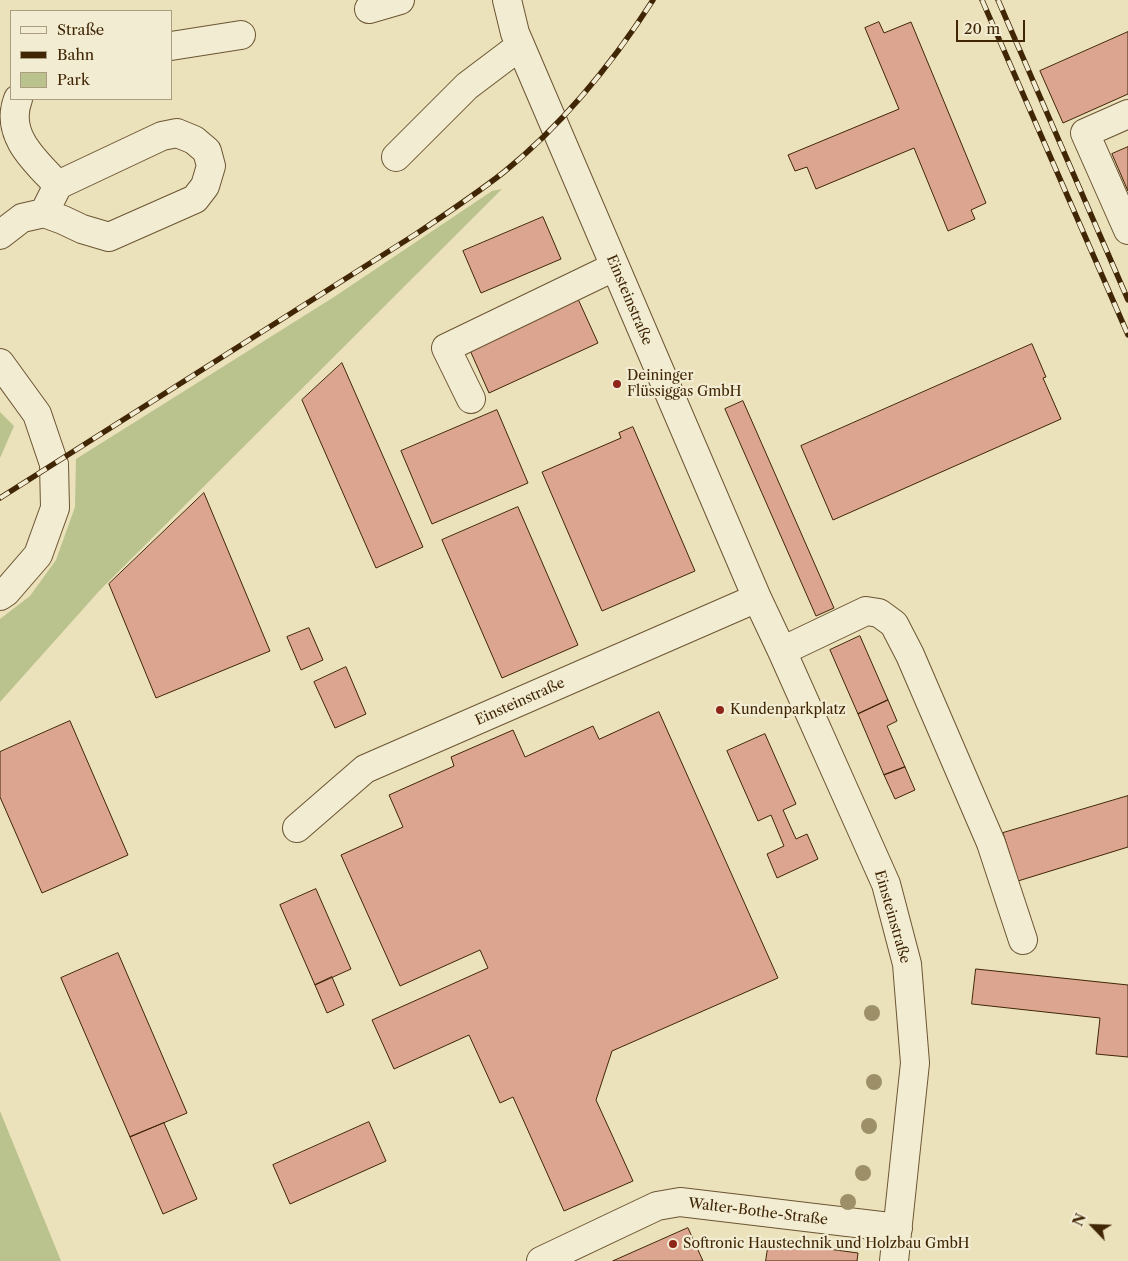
<!DOCTYPE html>
<meta charset="utf-8">
<style>
body{margin:0}
#map{position:relative;width:1128px;height:1261px;overflow:hidden;background:#ebe1ba;font-family:"Libre Caslon Text",serif}
canvas{display:block}
.legend{position:absolute;left:10px;top:10px;width:162px;height:90px;box-sizing:border-box;background:#f2ecd2;border:1px solid #ab9d80;margin:0;padding:6px 9px;list-style:none;font-size:15px;color:#402605}
.legend li{display:flex;align-items:center;gap:10px;height:25px}
.legend b{width:25px;border:1px solid #ab9d80}
.north{position:absolute;left:1068px;top:1201px;width:50px;height:50px;-webkit-text-stroke:4px #f2ecd2;paint-order:stroke;rotate:294deg;font-size:14px;font-weight:700;line-height:20px;text-align:center;color:#402605}
.north::after{content:'';display:block;margin:auto;width:18px;height:22px;background:#402605;clip-path:polygon(50% 0,100% 100%,50% 72%,0 100%)}
.scale{position:absolute;left:956px;top:20px;width:69px;height:22px;box-sizing:border-box;border:2px solid #402605;border-top:0;padding-left:6px;font-size:15px;line-height:18px;white-space:nowrap;color:#402605;-webkit-text-stroke:4px #f2ecd2;paint-order:stroke}
</style>
<div id="map">
<canvas width="1128" height="1261"></canvas>
<ul class="legend">
<li><b style="height:6px;background:#f2ecd2"></b>Straße</li>
<li><b style="height:6px;background:#402605"></b>Bahn</li>
<li><b style="height:14px;background:#bac28e"></b>Park</li>
</ul>
<div class="north">N</div>
<div class="scale">20 m</div>
</div>
<script>
const c = document.querySelector('canvas').getContext('2d');
c.lineJoin = 'round';
function fillPath(path, color) { c.fillStyle = color; c.fill(path, 'evenodd'); }
function strokePath(path, color, width, dash) { c.strokeStyle = color; c.lineWidth = width; c.lineCap = dash ? 'butt' : 'round'; c.setLineDash(dash || []); c.stroke(path); }
function label(font, color, halo, rows, align = 'center') {
  c.font = font + ' "Libre Caslon Text",serif'; c.lineWidth = 4.5; c.setLineDash([]); c.textBaseline = 'middle'; c.strokeStyle = halo; c.fillStyle = color; for (const [text, x, y, turn = 0] of rows) {
    c.save(); c.translate(x, y); c.rotate((+turn || 0) * Math.PI / 180); c.textAlign = isNaN(turn) ? turn : align; if (halo) c.strokeText(text, 0, 0); c.fillText(text, 0, 0); c.restore();
  }
}
fillPath(new Path2D(`
 M 502,189 L 101,589 L 0,702 L 0,619 L 30,596 L 56,560 L 75,507 L 76,459 L 334,297 L 492,191 Z
 M 0,412 L 14,426 L 0,458 Z
 M 0,1111 L 61,1261 L 0,1261 Z`), '#bac28e');
const building = new Path2D(`
 M 879,22 L 884,33 L 911,22 L 986,203 L 971,210 L 975,219 L 948,231 L 914,148 L 816,189 L 807,167 L 795,171 L 788,155 L 899,109 L 865,28 Z
 M 1128,32 L 1128,94 L 1063,123 L 1040,71 Z
 M 1128,147 L 1128,191 L 1112,154 Z
 M 543,217 L 561,259 L 481,293 L 463,251 Z
 M 578,299 L 598,343 L 489,393 L 469,348 Z
 M 1032,344 L 1046,377 L 1043,378 L 1061,419 L 833,520 L 801,446 Z
 M 342,363 L 423,547 L 376,568 L 302,400 Z
 M 743,401 L 834,608 L 816,616 L 725,409 Z
 M 497,410 L 528,483 L 432,524 L 401,451 Z
 M 633,427 L 695,571 L 602,611 L 542,472 L 621,438 L 619,433 Z
 M 204,493 L 270,651 L 156,698 L 109,584 Z
 M 518,507 L 578,645 L 502,678 L 442,540 Z
 M 309,628 L 323,660 L 301,670 L 287,637 Z
 M 860,636 L 888,700 L 858,714 L 830,650 Z
 M 346,667 L 366,714 L 335,728 L 314,682 Z
 M 888,700 L 897,721 L 887,726 L 905,767 L 884,775 L 858,714 Z
 M 659,712 L 778,978 L 612,1051 L 596,1100 L 633,1181 L 564,1211 L 513,1097 L 500,1103 L 469,1035 L 394,1069 L 372,1020 L 488,968 L 480,950 L 400,986 L 341,855 L 403,827 L 389,795 L 454,766 L 451,757 L 513,730 L 525,757 L 593,726 L 599,739 Z
 M 70,721 L 128,855 L 42,893 L 0,797 L 0,752 Z
 M 765,734 L 796,804 L 783,810 L 796,839 L 807,834 L 818,859 L 777,878 L 767,854 L 784,846 L 771,815 L 758,821 L 727,751 Z
 M 905,767 L 915,790 L 895,799 L 884,775 Z
 M 1128,796 L 1128,847 L 1018,881 L 1003,833 Z
 M 316,889 L 351,969 L 315,985 L 280,905 Z
 M 118,953 L 187,1113 L 130,1137 L 61,978 Z
 M 976,969 L 1128,985 L 1128,1057 L 1096,1054 L 1100,1018 L 972,1004 Z
 M 332,977 L 344,1005 L 327,1013 L 315,985 Z
 M 369,1122 L 386,1161 L 290,1204 L 273,1165 Z
 M 164,1123 L 197,1199 L 163,1214 L 130,1137 Z
 M 688,1228 L 703,1261 L 613,1261 Z
 M 769,1241 L 858,1253 L 857,1261 L 766,1261 Z`);
fillPath(building, '#dca590');
strokePath(building, '#402605', 1);
const minor = new Path2D(`
 M 507,0 L 515,33 L 757,598 L 782,651 L 886,884 L 907,964 L 915,1063 L 894,1261
 M 369,9 L 400,0
 M 171,46 L 241,35
 M 18,99 C 4,135 36,162 58,185
 M 1128,114 L 1085,133 L 1128,230
 M 396,157 L 467,86 L 520,46
 M 0,235 L 22,218 L 44,213 L 63,220 L 82,229 L 109,237 L 195,199 L 205,186 L 211,166 L 207,151 L 194,140 L 177,133 L 162,136 L 58,185 L 44,213
 M 0,363 L 37,414 L 54,464 L 55,508 L 38,555 L 6,592 L 0,596
 M 471,399 L 446,348 L 614,267
 M 782,651 L 866,611 L 879,613 L 894,624 L 910,655 L 991,843 L 1023,940
 M 297,828 L 365,769 L 757,598
 M 541,1261 L 657,1206 L 680,1202 L 898,1228`);
strokePath(minor, '#6b5532', 30);
strokePath(minor, '#f2ecd2', 28);
const rail = new Path2D(`
 M 982,0 L 1128,335
 M 998,0 L 1128,300
 M 0,498 L 416,234 C 446,214 476,194 504,172 C 563,124 612,64 653,0`);
strokePath(rail, '#402605', 5.5);
strokePath(rail, '#f2ecd2', 4, [11]);
c.fillStyle = '#9d9069';
for (const [x, y] of [
 [872,1013],
 [874,1082],
 [869,1126],
 [863,1173],
 [848,1202]
]) { c.beginPath(); c.arc(x, y, 8, 0, 2 * Math.PI); c.fill(); }
for (const [x, y, r, color] of [
 [617,384,5,"#8f2418"],
 [720,710,5,"#8f2418"],
 [673,1244,5,"#8f2418"]
]) { const dot = new Path2D(); dot.arc(x, y, r, 0, 2 * Math.PI); c.fillStyle = color; c.fill(dot); strokePath(dot, '#f2ecd2', 2); }
label('14px', '#402605', '#f2ecd2', [
 ["Einsteinstraße",629,300,67],
 ["Einsteinstraße",520,702,-24],
 ["Einsteinstraße",892,917,74],
 ["Walter-Bothe-Straße",758,1212,7]
]);
label('14px', '#402605', '#f2ecd2', [
 ["Deininger",627,376],
 ["Flüssiggas GmbH",627,392],
 ["Kundenparkplatz",730,710],
 ["Softronic Haustechnik und Holzbau GmbH",683,1244]
], 'left');
</script>
